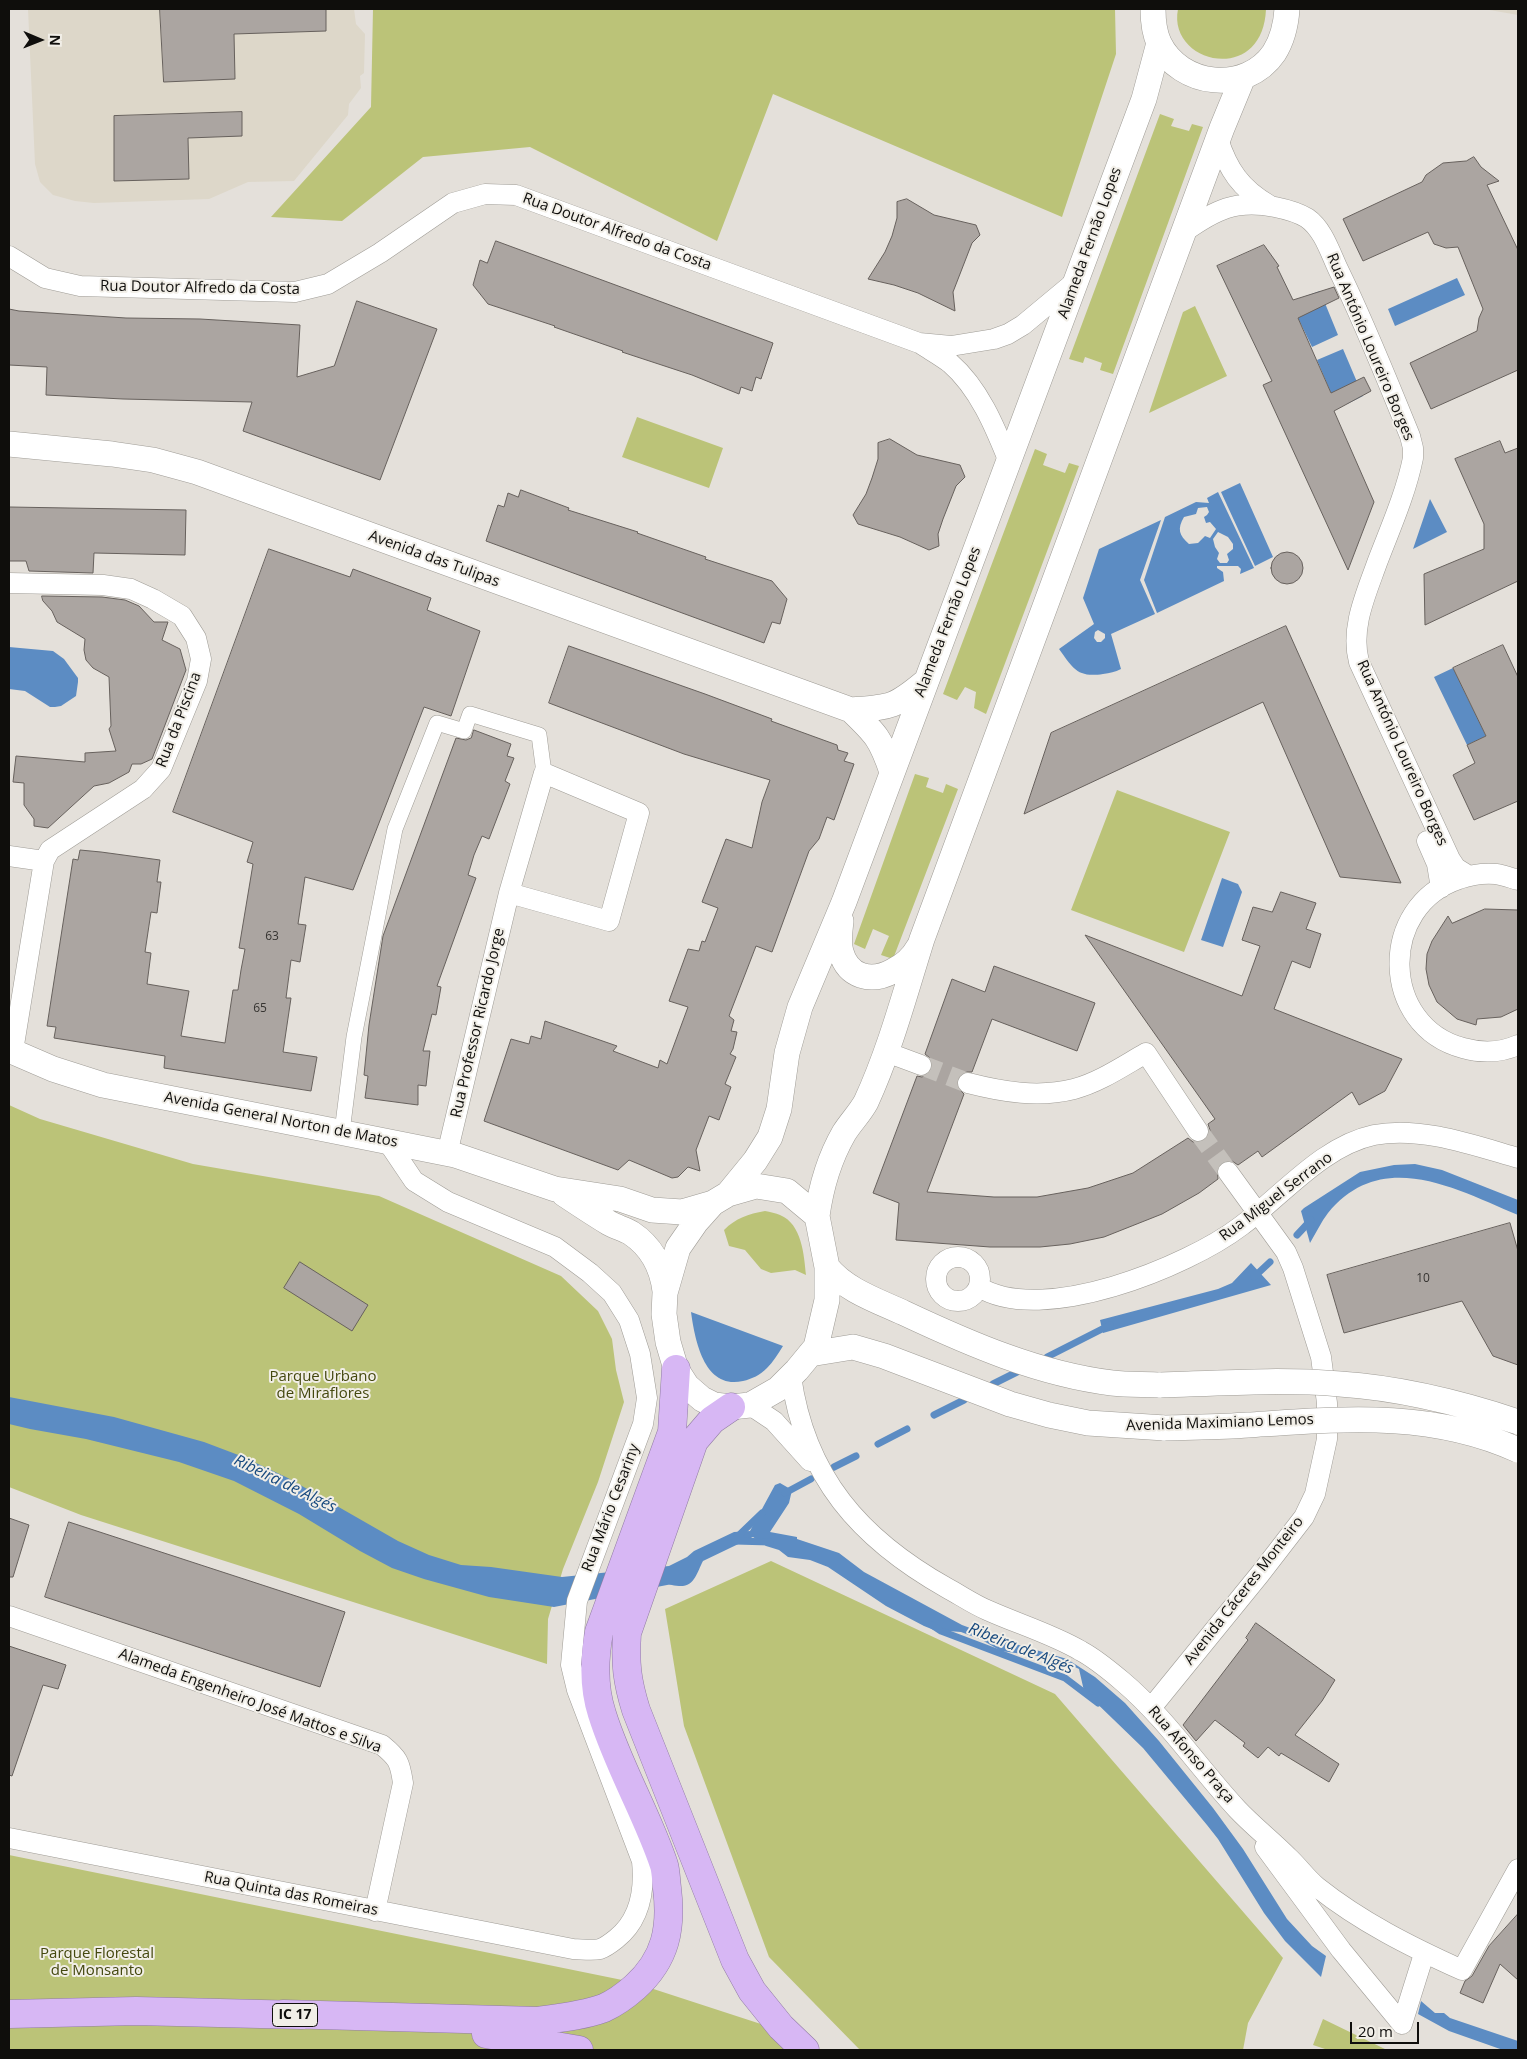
<!DOCTYPE html>
<meta charset="utf-8">
<style>
body{margin:0}
#map{position:relative;width:1527px;height:2059px;overflow:hidden;background:#e4e0da;font-family:"Open Sans",sans-serif}
canvas{display:block}
.frame{position:absolute;inset:0;border:10px solid #0f0e0c;pointer-events:none}
.north{position:absolute;left:15px;top:15px;width:50px;height:50px;-webkit-text-stroke:4px #f1eee7;paint-order:stroke;rotate:91deg;font-size:14px;font-weight:700;line-height:20px;text-align:center;color:#0f0e0c}
.north::after{content:'';display:block;margin:auto;width:18px;height:22px;background:#0f0e0c;clip-path:polygon(50% 0,100% 100%,50% 72%,0 100%)}
.scale{position:absolute;left:1350px;top:2022px;width:69px;height:22px;box-sizing:border-box;border:2px solid #0f0e0c;border-top:0;padding-left:6px;font-size:15px;line-height:18px;white-space:nowrap;color:#0f0e0c;-webkit-text-stroke:4px #f1eee7;paint-order:stroke}
</style>
<div id="map">
<canvas width="1527" height="2059"></canvas>
<div class="frame"></div>
<div class="north">N</div>
<div class="scale">20 m</div>
</div>
<script>
const c = document.querySelector('canvas').getContext('2d');
c.lineJoin = 'round';
function fillPath(path, color) { c.fillStyle = color; c.fill(path, 'evenodd'); }
function strokePath(path, color, width, dash) { c.strokeStyle = color; c.lineWidth = width; c.lineCap = dash ? 'butt' : 'round'; c.setLineDash(dash || []); c.stroke(path); }
function label(font, color, halo, rows, align = 'center') {
  c.font = font + ' "Open Sans",sans-serif'; c.lineWidth = 4; c.setLineDash([]); c.textBaseline = 'middle'; c.strokeStyle = halo; c.fillStyle = color; for (const [text, x, y, turn = 0] of rows) {
    c.save(); c.translate(x, y); c.rotate((+turn || 0) * Math.PI / 180); c.textAlign = isNaN(turn) ? turn : align; if (halo) c.strokeText(text, 0, 0); c.fillText(text, 0, 0); c.restore();
  }
}
fillPath(new Path2D(`
 M 28,9 L 354,9 L 356,24 L 365,34 L 364,73 L 360,76 L 361,88 L 349,104 L 348,115 L 294,181 L 248,182 L 209,199 L 94,203 L 75,201 L 53,195 L 40,182 L 35,164 Z
 M 1484,9 L 1518,9 L 1518,15 Z`), '#ddd7c9');
fillPath(new Path2D(`
 M 373,9 L 1115,9 L 1116,54 L 1062,217 L 773,94 L 717,241 L 530,147 L 423,157 L 342,221 L 271,217 L 371,107 Z
 M 1178,9 L 1266,9 C 1263,86 1167,64 1178,9 Z
 M 1160,114 L 1174,119 L 1171,126 L 1189,131 L 1192,124 L 1203,127 L 1113,374 L 1100,370 L 1102,363 L 1085,357 L 1083,363 L 1069,359 Z
 M 1195,306 L 1227,376 L 1149,413 L 1183,312 Z
 M 637,417 L 723,448 L 709,488 L 622,457 Z
 M 1035,449 L 1047,454 L 1043,465 L 1065,473 L 1069,463 L 1079,466 L 986,714 L 974,708 L 976,692 L 965,687 L 957,700 L 943,694 Z
 M 915,774 L 929,778 L 926,787 L 943,793 L 946,784 L 958,789 L 893,959 L 881,955 L 889,936 L 873,929 L 865,949 L 854,944 Z
 M 1117,790 L 1230,832 L 1184,952 L 1071,910 Z
 M 9,1105 L 40,1119 L 193,1164 L 379,1196 L 561,1276 L 598,1311 L 612,1339 L 616,1370 L 624,1402 L 598,1482 L 563,1569 L 548,1619 L 547,1664 L 81,1515 L 9,1487 Z
 M 765,1211 C 770,1212 776,1213 780,1215 C 802,1224 804,1255 806,1275 L 795,1270 L 771,1273 L 761,1269 L 745,1250 L 729,1246 L 724,1230 C 736,1218 748,1214 765,1211 Z
 M 771,1561 L 1055,1694 L 1283,1958 L 1248,2023 L 1243,2050 L 860,2050 L 769,1957 L 684,1726 L 665,1609 Z
 M 9,1855 L 632,1982 L 767,2026 L 792,2050 L 9,2050 Z
 M 1323,2019 L 1387,2050 L 1328,2050 L 1313,2045 Z`), '#bbc378');
fillPath(new Path2D(`
 M 1457,278 L 1465,295 L 1395,326 L 1388,309 Z
 M 1320,291 L 1338,335 L 1312,347 L 1298,318 L 1306,296 Z
 M 1343,349 L 1363,396 L 1347,404 L 1331,393 L 1317,360 Z
 M 1240,483 L 1273,557 L 1255,566 L 1221,492 Z
 M 1218,492 L 1254,568 L 1240,574 L 1241,569 L 1238,566 L 1217,566 L 1217,568 L 1223,572 L 1224,581 L 1157,613 L 1144,580 L 1165,517 L 1196,502 L 1209,503 L 1207,498 ZM 1207,507 L 1209,512 L 1207,515 L 1204,517 L 1206,523 L 1210,522 L 1216,529 L 1210,538 L 1205,536 L 1198,543 L 1189,544 C 1179,535 1177,529 1184,517 L 1196,514 L 1198,508 ZM 1218,532 L 1228,537 L 1233,544 L 1233,549 L 1227,554 L 1229,560 L 1227,563 L 1220,563 L 1217,559 L 1219,553 L 1215,547 L 1213,539 Z
 M 1430,499 L 1447,532 L 1413,549 Z
 M 1161,520 L 1140,580 L 1155,614 L 1111,634 L 1121,669 C 1115,672 1110,673 1103,674 C 1077,678 1073,668 1059,649 L 1094,624 L 1083,598 L 1099,549 ZM 1098,630 L 1105,634 L 1105,638 L 1101,642 L 1097,642 L 1094,638 L 1095,632 Z
 M 9,647 L 53,651 L 64,659 L 78,678 L 78,682 L 76,696 L 61,706 L 55,707 L 50,707 L 25,691 L 9,689 Z
 M 1453,668 L 1486,736 L 1467,745 L 1434,677 Z
 M 1222,878 L 1238,884 L 1242,892 L 1223,947 L 1201,940 Z
 M 1415,1164 L 1442,1170 L 1518,1200 L 1518,1215 C 1456,1189 1382,1147 1328,1213 C 1321,1222 1316,1233 1310,1243 L 1301,1211 L 1304,1208 L 1360,1172 L 1394,1165 Z
 M 1251,1263 L 1271,1285 L 1103,1333 L 1100,1320 L 1218,1289 L 1232,1283 Z
 M 691,1312 L 783,1346 C 778,1354 773,1362 767,1368 C 760,1375 752,1379 743,1381 C 704,1390 695,1340 691,1312 Z
 M 9,1397 L 114,1417 L 204,1442 L 241,1456 L 288,1478 L 398,1541 L 429,1555 L 461,1565 L 491,1567 L 562,1577 L 669,1566 L 687,1557 L 694,1551 L 734,1532 L 750,1531 L 775,1485 L 780,1483 L 792,1490 L 789,1503 L 770,1532 L 797,1537 L 797,1539 L 839,1553 L 864,1572 L 962,1625 L 1005,1641 L 1067,1659 L 1095,1677 L 1125,1703 L 1159,1741 L 1213,1808 L 1243,1849 L 1287,1919 L 1312,1946 L 1326,1956 L 1321,1977 L 1285,1941 L 1264,1913 L 1218,1839 L 1207,1825 L 1143,1748 L 1084,1691 L 1079,1669 L 1059,1659 L 1001,1651 L 982,1640 L 961,1632 L 934,1630 L 924,1626 L 886,1606 L 828,1567 L 810,1560 L 788,1557 L 779,1550 L 766,1546 L 753,1537 L 703,1561 C 697,1572 695,1587 679,1586 C 674,1586 672,1584 667,1585 L 554,1607 L 489,1597 L 424,1579 L 392,1568 L 360,1551 L 299,1514 L 234,1481 L 179,1462 L 86,1439 L 30,1429 L 9,1424 Z
 M 1421,2001 L 1435,2013 L 1444,2013 L 1450,2018 L 1518,2041 L 1518,2050 L 1503,2050 L 1449,2031 L 1418,2014 Z`), '#5c8cc3');
strokePath(new Path2D(`
 M 1297,1235 L 1311,1220
 M 1254,1277 L 1270,1262
 M 1047,1357 L 1110,1325
 M 993,1384 L 1017,1372
 M 934,1415 L 964,1400
 M 878,1444 L 907,1429
 M 834,1467 L 856,1456
 M 785,1493 L 811,1479
 M 737,1537 L 762,1513
 M 735,1541 L 770,1542
 M 932,1625 L 941,1631 L 1065,1678 L 1098,1703`), '#5c8cc3', 7);
const building = new Path2D(`
 M 160,9 L 326,9 L 326,31 L 234,34 L 235,79 L 164,82 Z
 M 242,112 L 242,136 L 188,138 L 189,179 L 114,181 L 114,116 Z
 M 1474,157 L 1481,167 L 1499,181 L 1487,185 L 1518,250 L 1518,370 L 1431,409 L 1410,363 L 1477,331 L 1479,318 L 1483,309 L 1458,247 L 1446,248 L 1434,244 L 1428,232 L 1363,261 L 1343,219 L 1422,182 L 1426,175 L 1443,163 L 1466,161 Z
 M 907,199 L 934,215 L 976,225 L 980,235 L 972,243 L 953,292 L 955,311 L 918,293 L 894,285 L 868,279 L 885,252 L 892,236 L 897,218 L 897,202 Z
 M 496,241 L 773,343 L 761,379 L 756,377 L 752,391 L 741,387 L 739,394 L 692,375 L 622,352 L 623,351 L 554,327 L 555,326 L 488,304 L 473,285 L 480,260 L 487,263 Z
 M 1264,245 L 1279,266 L 1277,267 L 1293,300 L 1334,287 L 1339,298 L 1298,318 L 1331,393 L 1364,377 L 1371,391 L 1334,411 L 1374,502 L 1348,570 L 1263,385 L 1272,381 L 1217,266 Z
 M 357,301 L 437,329 L 380,480 L 243,431 L 252,402 L 123,399 L 46,395 L 47,367 L 9,365 L 9,309 L 19,311 L 126,318 L 200,319 L 300,325 L 297,377 L 334,366 Z
 M 890,439 L 917,455 L 960,465 L 965,477 L 956,486 L 943,519 L 938,534 L 939,546 L 929,550 L 900,537 L 858,524 L 853,515 L 866,494 L 872,478 L 878,459 L 878,443 Z
 M 1500,441 L 1505,453 L 1518,448 L 1518,581 L 1425,625 L 1424,574 L 1484,549 L 1484,524 L 1455,459 Z
 M 521,490 L 569,508 L 568,510 L 638,532 L 637,533 L 706,557 L 705,559 L 772,581 L 787,599 L 780,624 L 772,622 L 764,643 L 486,541 L 498,505 L 504,507 L 508,493 L 518,497 Z
 M 9,507 L 186,510 L 185,555 L 94,553 L 93,573 L 29,571 L 26,561 L 9,561 Z
 M 269,549 L 350,577 L 353,569 L 431,598 L 427,610 L 480,631 L 451,716 L 424,707 L 353,890 L 305,877 L 298,924 L 306,925 L 300,962 L 291,960 L 286,998 L 291,998 L 283,1052 L 317,1057 L 311,1091 L 164,1068 L 165,1056 L 54,1038 L 56,1027 L 47,1026 L 73,859 L 78,860 L 80,850 L 101,852 L 160,860 L 157,882 L 161,882 L 157,913 L 151,912 L 145,952 L 151,953 L 147,984 L 189,991 L 181,1036 L 225,1043 L 233,990 L 238,990 L 241,970 L 245,949 L 239,948 L 253,864 L 247,862 L 253,842 L 173,812 Z
 M1271 568a16 16 0 1 1 32 0a16 16 0 1 1-32 0Z
 M 42,596 L 102,597 L 125,600 L 139,606 L 154,622 L 168,622 L 162,640 L 180,649 L 186,670 L 152,759 L 141,764 L 132,764 L 129,772 L 109,783 L 94,786 L 48,828 L 34,826 L 34,819 L 24,805 L 24,783 L 13,782 L 16,756 L 85,762 L 85,753 L 116,751 L 109,729 L 111,726 L 109,677 L 93,668 L 86,660 L 84,650 L 85,639 L 57,622 L 52,611 L 43,601 Z
 M 1286,626 L 1401,883 L 1340,877 L 1263,702 L 1024,814 L 1051,733 Z
 M 1503,645 L 1518,677 L 1518,801 L 1474,820 L 1453,775 L 1475,763 L 1467,745 L 1486,736 L 1453,668 Z
 M 569,646 L 705,694 L 772,719 L 771,721 L 837,745 L 838,750 L 848,753 L 844,761 L 854,764 L 834,820 L 827,817 L 819,839 L 809,851 L 772,952 L 756,946 L 729,1016 L 734,1020 L 731,1031 L 737,1032 L 733,1049 L 730,1054 L 736,1057 L 725,1084 L 731,1087 L 719,1120 L 709,1116 L 696,1150 L 700,1171 L 688,1167 L 678,1177 L 672,1178 L 629,1160 L 618,1170 L 484,1121 L 511,1039 L 529,1044 L 531,1036 L 541,1039 L 545,1021 L 617,1046 L 613,1051 L 658,1068 L 660,1060 L 667,1064 L 688,1007 L 669,1001 L 688,949 L 699,951 L 702,941 L 705,942 L 718,908 L 702,902 L 726,839 L 752,848 L 762,802 L 770,780 L 684,754 L 549,703 Z
 M 474,730 L 511,744 L 507,756 L 514,758 L 505,781 L 510,784 L 489,839 L 482,836 L 474,855 L 468,875 L 476,878 L 437,986 L 441,987 L 436,1015 L 432,1014 L 423,1051 L 430,1051 L 426,1086 L 418,1085 L 418,1105 L 365,1098 L 368,1076 L 364,1075 L 369,1025 L 383,936 L 456,738 L 466,740 L 471,738 Z
 M 1281,892 L 1316,903 L 1306,929 L 1321,934 L 1310,968 L 1292,961 L 1274,1009 L 1402,1059 L 1385,1091 L 1359,1105 L 1352,1092 L 1262,1157 L 1258,1151 L 1238,1165 L 1232,1161 L 1221,1162 L 1217,1168 L 1218,1179 L 1199,1193 L 1162,1214 L 1104,1237 L 1070,1244 L 1040,1247 L 990,1247 L 896,1240 L 899,1203 L 873,1193 L 917,1076 L 922,1077 L 928,1074 L 932,1069 L 930,1058 L 925,1054 L 952,979 L 985,992 L 994,966 L 1095,1003 L 1077,1051 L 992,1019 L 972,1072 L 964,1072 L 957,1080 L 957,1087 L 964,1094 L 927,1192 L 994,1197 L 1037,1197 L 1088,1188 L 1133,1173 L 1188,1138 L 1193,1142 L 1204,1141 L 1209,1136 L 1210,1130 L 1208,1124 L 1215,1119 L 1085,935 L 1242,996 L 1260,946 L 1242,940 L 1253,907 L 1272,912 Z
 M 1485,909 L 1518,910 L 1518,1009 L 1501,1017 L 1477,1019 L 1476,1025 L 1457,1019 L 1437,1002 L 1429,985 L 1426,969 L 1427,954 L 1432,941 L 1448,916 L 1452,923 Z
 M 1510,1223 L 1518,1251 L 1518,1365 L 1493,1356 L 1462,1301 L 1344,1333 L 1327,1275 Z
 M 300,1262 L 368,1305 L 352,1331 L 284,1288 Z
 M 9,1518 L 29,1525 L 13,1577 L 9,1577 Z
 M 69,1522 L 345,1612 L 320,1687 L 45,1597 Z
 M 1256,1623 L 1335,1680 L 1322,1701 L 1295,1735 L 1339,1764 L 1329,1782 L 1281,1753 L 1279,1756 L 1268,1747 L 1258,1758 L 1243,1746 L 1245,1743 L 1215,1720 L 1196,1741 L 1183,1725 L 1248,1640 L 1246,1638 Z
 M 9,1646 L 66,1665 L 58,1689 L 43,1685 L 12,1776 L 9,1775 Z
 M 1518,1914 L 1518,1980 L 1500,1964 L 1483,2003 L 1460,1993 L 1465,1981 L 1472,1976 L 1489,1946 Z`);
fillPath(building, '#aba5a1');
strokePath(building, '#67615d', 1);
strokePath(new Path2D(`
 M 921,1065 L 968,1083
 M 1198,1131 L 1228,1172`), '#c4c0bb', 20, [20, 10]);
const pedestrian = new Path2D(`
 M 342,1132 L 354,1037 L 395,829 L 437,723 L 464,731 L 470,714 L 539,735 L 544,773`);
const minor = new Path2D(`
 M 1218,139 C 1228,170 1241,189 1269,205
 M 1184,232 C 1215,210 1236,199 1275,207 C 1285,209 1297,212 1307,218 C 1323,229 1330,252 1338,269 C 1365,324 1387,380 1410,436 L 1413,448 L 1413,458 C 1406,493 1390,529 1377,563 C 1366,594 1350,628 1359,662 L 1450,859 L 1456,868 L 1469,876
 M 9,256 L 45,278 L 80,286 L 295,292 L 328,284 L 380,253 L 453,203 L 485,194 L 516,195 L 919,343 L 951,346 L 994,339 L 1008,334 L 1023,325 L 1076,281
 M 921,344 C 930,350 941,356 950,363 C 979,388 995,427 1009,462
 M 9,583 L 103,585 L 131,589 L 153,599 L 182,616 L 196,638 L 201,659 L 197,681 L 161,769 L 143,789 L 50,850 L 44,861 L 13,1051
 M 1427,841 L 1437,864 L 1441,888
 M 9,856 L 44,861
 M 1518,880 C 1511,878 1503,875 1496,874 C 1484,873 1470,875 1459,879 C 1378,906 1380,1026 1463,1048 C 1481,1053 1500,1053 1518,1045
 M 886,1052 L 921,1065
 M 968,1083 C 1003,1092 1039,1098 1074,1089 C 1100,1082 1123,1066 1146,1053 L 1198,1131
 M 447,1154 L 509,893 L 544,773 L 639,813 L 609,921 L 509,893
 M936 1279a22 22 0 1 1 44 0a22 22 0 1 1-44 0Z
 M 979,1287 C 1042,1326 1187,1267 1241,1226 C 1282,1196 1322,1146 1374,1135 C 1421,1126 1473,1145 1518,1158
 M 791,1376 C 805,1477 860,1539 947,1588 C 960,1595 973,1604 987,1610 C 1018,1624 1052,1634 1081,1651 C 1096,1659 1109,1670 1122,1681 C 1166,1718 1198,1767 1237,1809 C 1253,1826 1271,1840 1288,1857 C 1298,1866 1306,1878 1317,1887 C 1361,1922 1411,1947 1462,1970 L 1518,1869
 M 750,1405 L 774,1421 L 810,1461
 M 9,1616 L 382,1745 C 398,1758 400,1762 403,1783 L 375,1911
 M 1151,1708 L 1260,1574 L 1304,1517 L 1315,1494 L 1327,1439 L 1327,1403 L 1321,1357 L 1293,1268 L 1286,1252 L 1228,1172
 M 9,1838 L 573,1949 C 581,1949 592,1951 600,1949 C 606,1947 611,1943 616,1939 C 640,1920 645,1891 642,1861 L 577,1690 L 571,1665 L 577,1601 L 643,1424 L 647,1398 L 640,1354 L 629,1320 L 612,1293 L 590,1273 L 555,1247 L 448,1202 L 414,1181 L 387,1141
 M 1265,1847 L 1341,1950 L 1402,2024
 M 1402,2024 L 1424,1954`);
const tertiary = new Path2D(`
 M 1153,9 C 1153,20 1154,32 1159,43 C 1180,87 1246,94 1274,53 C 1283,39 1286,24 1287,9
 M 9,444 L 112,454 L 153,460 L 197,472 L 851,710 C 876,734 881,739 892,772
 M 851,710 C 890,707 894,708 925,682
 M 841,921 C 840,930 838,942 841,952 C 848,977 871,983 893,971 C 903,966 912,959 918,948
 M 9,1050 L 53,1069 L 103,1085 L 455,1155 L 555,1189 L 620,1199 L 652,1210 L 682,1212 L 713,1203
 M 756,1186 L 787,1191 L 817,1216 L 827,1267 L 827,1300 L 816,1347 L 797,1370 L 778,1389 L 750,1405 L 731,1407 L 714,1405 L 702,1399 L 687,1386 L 676,1369 L 668,1342 L 664,1314 L 665,1293 L 678,1248 L 696,1222 L 713,1203 L 728,1194 Z
 M 564,1194 C 579,1204 594,1214 609,1223 C 616,1227 624,1229 631,1233 C 652,1247 662,1266 665,1291
 M 728,1194 L 755,1161 L 770,1137 L 779,1109 L 787,1053 L 800,1007 L 844,902 L 1144,99 L 1159,43
 M 817,1216 C 821,1187 829,1159 844,1133 C 851,1122 860,1113 866,1102 C 890,1050 905,993 922,939 L 1222,128 L 1243,77
 M 827,1267 C 845,1290 878,1301 904,1313 C 970,1344 1039,1374 1112,1383 C 1128,1385 1145,1384 1161,1385
 M 810,1354 L 853,1347 L 884,1356 L 1010,1404 L 1049,1415 L 1088,1423 L 1165,1428`);
const motorway = new Path2D(`
 M 731,1407 L 712,1420 L 694,1441 L 627,1633 C 625,1664 627,1681 636,1710 L 735,1960 L 752,1991 L 781,2027 L 805,2050
 M 9,2014 L 136,2011 L 302,2015
 M 283,2014 L 537,2021 C 559,2018 582,2016 604,2008 C 615,2003 626,1995 635,1987 C 666,1959 672,1928 667,1888 C 666,1881 666,1872 664,1865 C 647,1814 618,1766 602,1714 C 593,1687 594,1660 599,1632 L 672,1432 L 676,1369
 M 486,2034 L 579,2050`);
strokePath(pedestrian, '#9f9c96', 16);
strokePath(minor, '#9f9c96', 21);
strokePath(tertiary, '#9f9c96', 26);
strokePath(motorway, '#917ca3', 29);
strokePath(pedestrian, '#fff', 15);
strokePath(minor, '#fff', 20);
strokePath(tertiary, '#fff', 25);
strokePath(motorway, '#d7b7f4', 28);
const tertiaryBridge = new Path2D(`
 M 1161,1385 C 1221,1383 1281,1379 1340,1384 C 1401,1388 1461,1403 1518,1422
 M 1165,1428 C 1192,1427 1221,1427 1248,1425 C 1341,1419 1430,1410 1518,1450`);
strokePath(tertiaryBridge, '#9f9c96', 26, []);
strokePath(tertiaryBridge, '#fff', 25);
label('12px', '#363431', null, [
 ["63",272,937],
 ["65",260,1009],
 ["10",1423,1279]
]);
for (const [x, y, w] of [
 [295,2015,45]
]) { const box = new Path2D(); box.roundRect(x - w / 2, y - 11.5, w, 23, 4); c.fillStyle = '#f1eee7'; c.fill(box); strokePath(box, '#0f0e0c', 1); }
label('bold 14px', '#0f0e0c', null, [
 ["IC 17",295,2015]
]);
label('15px', '#0f0e0c', '#f1eee7', [
 ["Rua Doutor Alfredo da Costa",617,232,20],
 ["Alameda Fernão Lopes",1090,243,-70],
 ["Rua Doutor Alfredo da Costa",200,288,1],
 ["Rua António Loureiro Borges",1370,347,67],
 ["Avenida das Tulipas",434,559,20],
 ["Alameda Fernão Lopes",948,622,-69],
 ["Rua da Piscina",179,720,-69],
 ["Rua António Loureiro Borges",1402,753,66],
 ["Rua Professor Ricardo Jorge",478,1023,-77],
 ["Avenida General Norton de Matos",281,1120,11],
 ["Rua Miguel Serrano",1276,1197,-37],
 ["Avenida Maximiano Lemos",1220,1423,-2],
 ["Rua Mário Cesariny",611,1508,-69],
 ["Avenida Cáceres Monteiro",1244,1591,-52],
 ["Alameda Engenheiro José Mattos e Silva",250,1701,20],
 ["Rua Afonso Praça",1191,1755,49],
 ["Rua Quinta das Romeiras",291,1894,11]
]);
label('15px', '#44480f', '#f1eee7', [
 ["Parque Urbano",323,1377],
 ["de Miraflores",323,1394],
 ["Parque Florestal",97,1954],
 ["de Monsanto",97,1971]
]);
label('italic 16px', '#17497e', '#f1eee7', [
 ["Ribeira de Algés",285,1484,26],
 ["Ribeira de Algés",1021,1649,22]
]);
</script>
